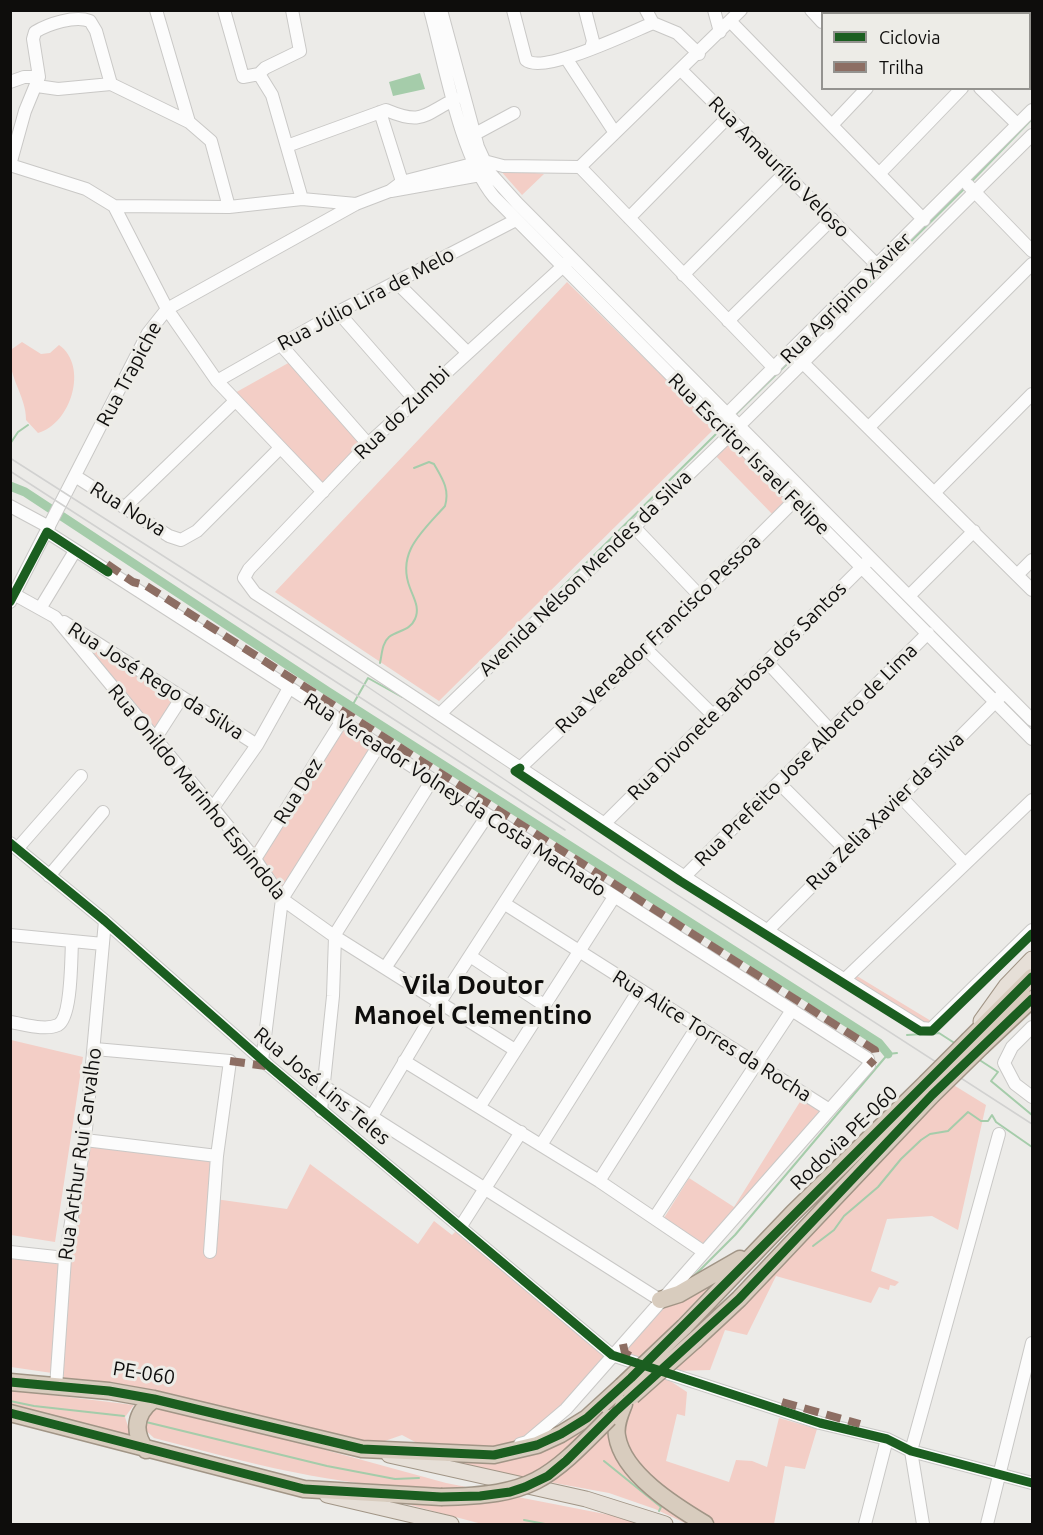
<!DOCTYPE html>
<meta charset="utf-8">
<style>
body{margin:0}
#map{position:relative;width:1043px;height:1535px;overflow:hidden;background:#ecebe8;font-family:Ubuntu,sans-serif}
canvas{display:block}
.frame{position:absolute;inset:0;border:12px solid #0e0d0c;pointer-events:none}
.legend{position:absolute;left:821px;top:12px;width:210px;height:78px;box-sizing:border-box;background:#edece7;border:2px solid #94938f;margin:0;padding:8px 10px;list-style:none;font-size:18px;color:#0e0d0c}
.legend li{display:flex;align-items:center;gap:12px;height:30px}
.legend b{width:30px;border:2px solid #94938f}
</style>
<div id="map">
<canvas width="1043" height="1535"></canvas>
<div class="frame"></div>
<ul class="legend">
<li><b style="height:8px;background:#1b5e20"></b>Ciclovia</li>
<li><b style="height:8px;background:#8d6e63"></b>Trilha</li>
</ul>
</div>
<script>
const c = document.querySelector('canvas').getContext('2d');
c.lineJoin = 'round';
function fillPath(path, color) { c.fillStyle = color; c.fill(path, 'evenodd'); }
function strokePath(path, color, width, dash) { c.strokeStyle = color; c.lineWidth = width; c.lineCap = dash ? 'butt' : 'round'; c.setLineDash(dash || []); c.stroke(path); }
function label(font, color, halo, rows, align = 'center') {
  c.font = font + ' Ubuntu,sans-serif'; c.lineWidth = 6; c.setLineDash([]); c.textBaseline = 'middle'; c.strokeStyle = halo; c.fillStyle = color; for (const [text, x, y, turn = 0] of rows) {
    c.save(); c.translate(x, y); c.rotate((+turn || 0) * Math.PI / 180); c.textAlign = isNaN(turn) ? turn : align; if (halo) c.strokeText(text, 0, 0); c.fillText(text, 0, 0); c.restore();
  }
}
fillPath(new Path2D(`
 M 499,169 L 544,174 L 522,195 Z
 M 567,282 L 715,428 L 439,701 L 275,592 Z
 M 22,342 L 41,354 L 50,353 L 59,345 C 89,366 71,424 38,433 L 26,420 C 27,396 4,372 12,349 Z
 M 299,357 L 370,441 L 323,488 L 233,394 Z
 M 731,433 L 794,498 L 775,517 L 712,452 Z
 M 76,634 L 181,697 L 154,737 Z
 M 338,723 L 377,746 L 281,897 L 250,853 Z
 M 852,973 L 936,1024 L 931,1029 L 844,980 Z
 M 11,1040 L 83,1057 L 55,1242 L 11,1235 Z
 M 947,1081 L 986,1105 L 958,1230 L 932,1216 L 887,1219 L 871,1271 L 899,1282 L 895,1286 L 890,1285 L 889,1290 L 879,1287 L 871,1303 L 776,1276 L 747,1335 L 725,1330 L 710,1370 L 674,1371 L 670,1363 Z
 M 803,1097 L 825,1110 L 704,1246 L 664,1218 L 689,1178 L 734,1207 Z
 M 85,1140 L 216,1156 L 215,1199 L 287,1209 L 310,1164 L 418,1244 L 434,1221 L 452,1235 L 461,1226 L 612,1355 L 537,1445 L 434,1452 L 402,1435 L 362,1449 L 56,1387 L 65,1258 Z
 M 11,1256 L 61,1261 L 52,1373 L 11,1367 Z
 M 720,1276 L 636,1363 L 617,1353 L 655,1311 Z
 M 658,1373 L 687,1392 L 685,1416 L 677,1414 L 666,1461 L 729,1482 L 736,1460 L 752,1461 L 767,1467 L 779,1418 L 817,1429 L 805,1469 L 785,1466 L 774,1524 L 705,1524 L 630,1456 L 615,1412 Z
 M 636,1384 L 567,1455 L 576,1463 L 613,1426 L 614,1440 L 698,1524 L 687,1524 L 655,1509 L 609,1493 L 428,1460 C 458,1459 502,1461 530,1455 C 573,1444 604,1413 636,1384 Z
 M 10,1390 L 134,1405 L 125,1417 L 131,1436 L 11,1404 Z
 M 164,1409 L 198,1415 L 446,1483 L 615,1516 L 640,1524 L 482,1524 L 391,1500 L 458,1502 L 445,1488 C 345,1490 250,1463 154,1438 L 142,1427 L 150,1410 Z`), '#f3cec6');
fillPath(new Path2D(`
 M 420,73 L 425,89 L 393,96 L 389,82 Z`), '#a5ccaa');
strokePath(new Path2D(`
 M 972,181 L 1032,119
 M 799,352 L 966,187
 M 735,415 L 793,358
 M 10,444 L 18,432 L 28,425
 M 518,631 L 720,430
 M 380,663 C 382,654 382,643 389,637 C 398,630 410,631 415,619 C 420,608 414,599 410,588 C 396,552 423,531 445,506 C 450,489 442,478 434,464 L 429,462 L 414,468
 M 352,706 L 368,678 L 402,697
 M 932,1034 L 939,1033 L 956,1044
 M 907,1035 L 923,1034
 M 978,1059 L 998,1072 L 991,1081 L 1032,1115
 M 813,1246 L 834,1230 L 844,1216 L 878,1187 L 901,1159 L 921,1140 L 930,1134 L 948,1131 L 968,1112 L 981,1121 L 988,1121 L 992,1115 L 996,1122 L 1032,1147
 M 693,1277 L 735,1235 L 888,1054 L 897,1053
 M 10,1401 L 34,1406 L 124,1416
 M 146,1422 L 327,1466 L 395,1479 L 419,1478
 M 604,1461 L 661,1507 L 659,1511
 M 524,1520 L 545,1524`), '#a5ccaa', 2);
strokePath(new Path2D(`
 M 10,486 L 25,492 L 327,691 L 879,1043 L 888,1054`), '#a5ccaa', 9);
const minor = new Path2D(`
 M 156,10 L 189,122 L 211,141 L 229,207
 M 224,10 L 243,77 L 259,74 L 272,95 L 302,199
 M 430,10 C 445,64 460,156 494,197 L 1032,739
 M 441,10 L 478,147 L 490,173 L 517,203 L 1032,720
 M 513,10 L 526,60 C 543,75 631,32 653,23
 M 585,10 L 593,41 L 591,48
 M 646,10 L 653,23 L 677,33 L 699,54
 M 714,10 L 720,32
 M 811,10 L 822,22
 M 901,10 L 904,14
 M 994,10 L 997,14
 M 1030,15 L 1032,12
 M 730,21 L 924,220
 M 1030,46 L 1032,49
 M 566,58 L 615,133
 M 681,70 L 877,265
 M 259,74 L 265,68 L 300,51 L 292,10
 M 10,82 L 24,77 L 39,77
 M 37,86 L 58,89 L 111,84 L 189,122
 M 980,88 L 1017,124
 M 380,112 L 404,188
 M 832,125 L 867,88
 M 475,134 L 514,113
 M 287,146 L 386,110 C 422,125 422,116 455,99
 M 10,165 L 86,189 L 114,206 L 229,207 L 302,199 L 356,204
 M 10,165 L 25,111 L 39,77 L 33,39 L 35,32 C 48,24 75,15 90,21 L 96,31 L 111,84
 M 580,167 L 775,369
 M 580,167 L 741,10
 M 879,174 L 962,88
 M 968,185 L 1032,251
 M 391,191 L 486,174
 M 114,206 L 167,309 L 217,381 L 323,492
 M 629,218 L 729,116
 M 572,258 L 368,444 L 249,569 L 244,578 L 255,593 C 478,737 695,889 922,1028 L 931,1029 L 1032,930
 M 683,275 L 786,172
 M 396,282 L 467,352
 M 338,312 L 415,400
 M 728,321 L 832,219
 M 281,345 L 368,444
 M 797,357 L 1032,590
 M 217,381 L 338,312 L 516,220
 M 723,418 L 1032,110
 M 869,427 L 1032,264
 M 75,476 L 169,536 L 181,540 L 197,531 L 279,449
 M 935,492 L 1032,394
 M 10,506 L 49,527
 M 126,506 L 235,401
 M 634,527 L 699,595
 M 47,532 L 868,1059 L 869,1065 L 566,1409 L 527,1442 L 520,1444
 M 1017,575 L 1032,560
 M 10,592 L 55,617 L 255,859 L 282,899 L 334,936 L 515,1050
 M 909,596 L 974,531
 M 10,602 L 148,333 L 167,309 L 356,204 L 390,191 L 402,182 L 484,161 L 503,166 L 580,167
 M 41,607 L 75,551
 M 64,622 L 257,745
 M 646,649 L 713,715
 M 768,663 L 832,732
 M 441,713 L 740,425 L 1032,135
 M 155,739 L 182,697
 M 520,768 L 646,649 L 795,500
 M 779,783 L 846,850
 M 900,796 L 965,864
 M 212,809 L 257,745 L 289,688
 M 603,825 L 868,561
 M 10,843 L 105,921 L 269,1066 L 612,1355 L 820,1423 L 887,1439 L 911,1451 L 1032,1483
 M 17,849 L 81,776
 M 255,859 L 341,722
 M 49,876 L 103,812
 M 684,877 L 928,633
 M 505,904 L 828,1109
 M 767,931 L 1001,696
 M 10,935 L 103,944
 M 334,936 L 432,780
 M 470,956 L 544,1005
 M 385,968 L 487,816
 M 844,980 L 1032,800
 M 10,1022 C 24,1024 45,1031 58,1025 C 72,1017 71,958 72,942
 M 1032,1027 L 1012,1047 L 1004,1063 L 1015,1084 L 1032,1097
 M 95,1049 L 230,1061 L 217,1156 L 210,1252
 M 262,1061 L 282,899 L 379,745
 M 404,1061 L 599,1181 L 704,1252
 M 325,1087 L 660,1300
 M 480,1106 L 614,897
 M 321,1111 L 333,996 L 335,937
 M 372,1116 L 440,1002 L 539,849
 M 85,1140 L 217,1156
 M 541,1145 L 639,990
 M 599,1181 L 697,1027
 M 655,1217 L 792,1010
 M 461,1226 L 521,1132
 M 10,1252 L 65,1258
 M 56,1387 L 65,1258 L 85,1140 L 105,921
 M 865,1524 L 887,1439
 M 923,1524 L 911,1451 L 999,1134
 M 987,1524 L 1032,1343`);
const major = new Path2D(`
 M 981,1021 L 1006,986 L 1032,959
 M 389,1455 L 586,1499 L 665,1524
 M 327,1495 L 451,1524`);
const highway = new Path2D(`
 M 969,1040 L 1032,977
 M 982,1046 L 1032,999
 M 660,1300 L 679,1294 L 740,1259
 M 684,1327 L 793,1213 L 926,1083
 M 695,1340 L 739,1299 L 932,1095
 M 10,1382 L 109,1391 L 154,1399 L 362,1449 L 494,1455 L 537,1445 L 561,1434 L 587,1418 L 622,1386
 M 624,1404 C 620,1414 615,1425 617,1436 C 623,1474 675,1506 705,1524
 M 10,1413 L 304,1489 L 441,1497
 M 146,1450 C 132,1431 135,1413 154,1399`);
strokePath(minor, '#c9c8c6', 14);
strokePath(major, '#a19586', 17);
strokePath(highway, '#a19586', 19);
strokePath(minor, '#fcfcfc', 12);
strokePath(major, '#e6dfd7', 15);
strokePath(highway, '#d8ccbe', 16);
strokePath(new Path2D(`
 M 10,458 L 362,683 L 625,861 L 1032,1124
 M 10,471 L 565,830`), '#d1d1d0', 1.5);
const highwayBridge = new Path2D(`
 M 926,1083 L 969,1040
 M 932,1095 L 982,1046
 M 622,1386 L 684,1327
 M 632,1396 L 695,1340
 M 441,1497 C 533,1495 546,1482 609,1418`);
strokePath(highwayBridge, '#a19586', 19, []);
strokePath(highwayBridge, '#d8ccbe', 16);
strokePath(new Path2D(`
 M 107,564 L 133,582 L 145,585 L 875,1050 L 876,1058 L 869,1065
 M 230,1061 L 266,1066
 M 623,1344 L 625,1353 L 632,1357
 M 782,1402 L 860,1424`), '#8d6e63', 8, [15, 8]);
strokePath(new Path2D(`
 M 10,602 L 47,532 L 108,572
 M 520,768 L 515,771 L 680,881 L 920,1031 L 932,1031 L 1032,934
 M 10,843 L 105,921 L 269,1066 L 612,1355 L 820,1423 L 887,1439 L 911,1451 L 1032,1483
 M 10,1382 L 109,1391 L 154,1399 L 362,1449 L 494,1455 L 537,1445 L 561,1434 L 587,1418 L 631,1378 L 1032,977
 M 10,1413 L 304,1489 L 441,1497 L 480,1496 L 510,1492 L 525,1487 L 548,1476 L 566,1461 L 615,1412 L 739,1299 L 932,1095 L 1032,999`), '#1b5e20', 9);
label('20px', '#0e0d0c', '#edece7', [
 ["Rua Amaurílio Veloso",779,167,45],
 ["Rua Agripino Xavier",846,298,-45],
 ["Rua Júlio Lira de Melo",366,299,-28],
 ["Rua Trapiche",129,374,-62],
 ["Rua do Zumbi",402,413,-44],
 ["Rua Escritor Israel Felipe",749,454,45],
 ["Rua Nova",128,509,32],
 ["Avenida Nélson Mendes da Silva",585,573,-44],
 ["Rua Vereador Francisco Pessoa",658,634,-44],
 ["Rua José Rego da Silva",156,681,32],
 ["Rua Divonete Barbosa dos Santos",737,691,-45],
 ["Rua Prefeito Jose Alberto de Lima",806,755,-45],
 ["Rua Dez",298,791,-58],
 ["Rua Onildo Marinho Espindola",197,792,51],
 ["Rua Vereador Volney da Costa Machado",455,795,33],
 ["Rua Zelia Xavier da Silva",885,811,-45],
 ["Rua Alice Torres da Rocha",712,1036,32],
 ["Rua José Lins Teles",322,1086,40],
 ["Rodovia PE-060",844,1138,-44],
 ["Rua Arthur Rui Carvalho",80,1154,-82],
 ["PE-060",144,1373,9]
]);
label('bold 26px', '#0e0d0c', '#edece7', [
 ["Vila Doutor",473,985],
 ["Manoel Clementino",473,1015]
]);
</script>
